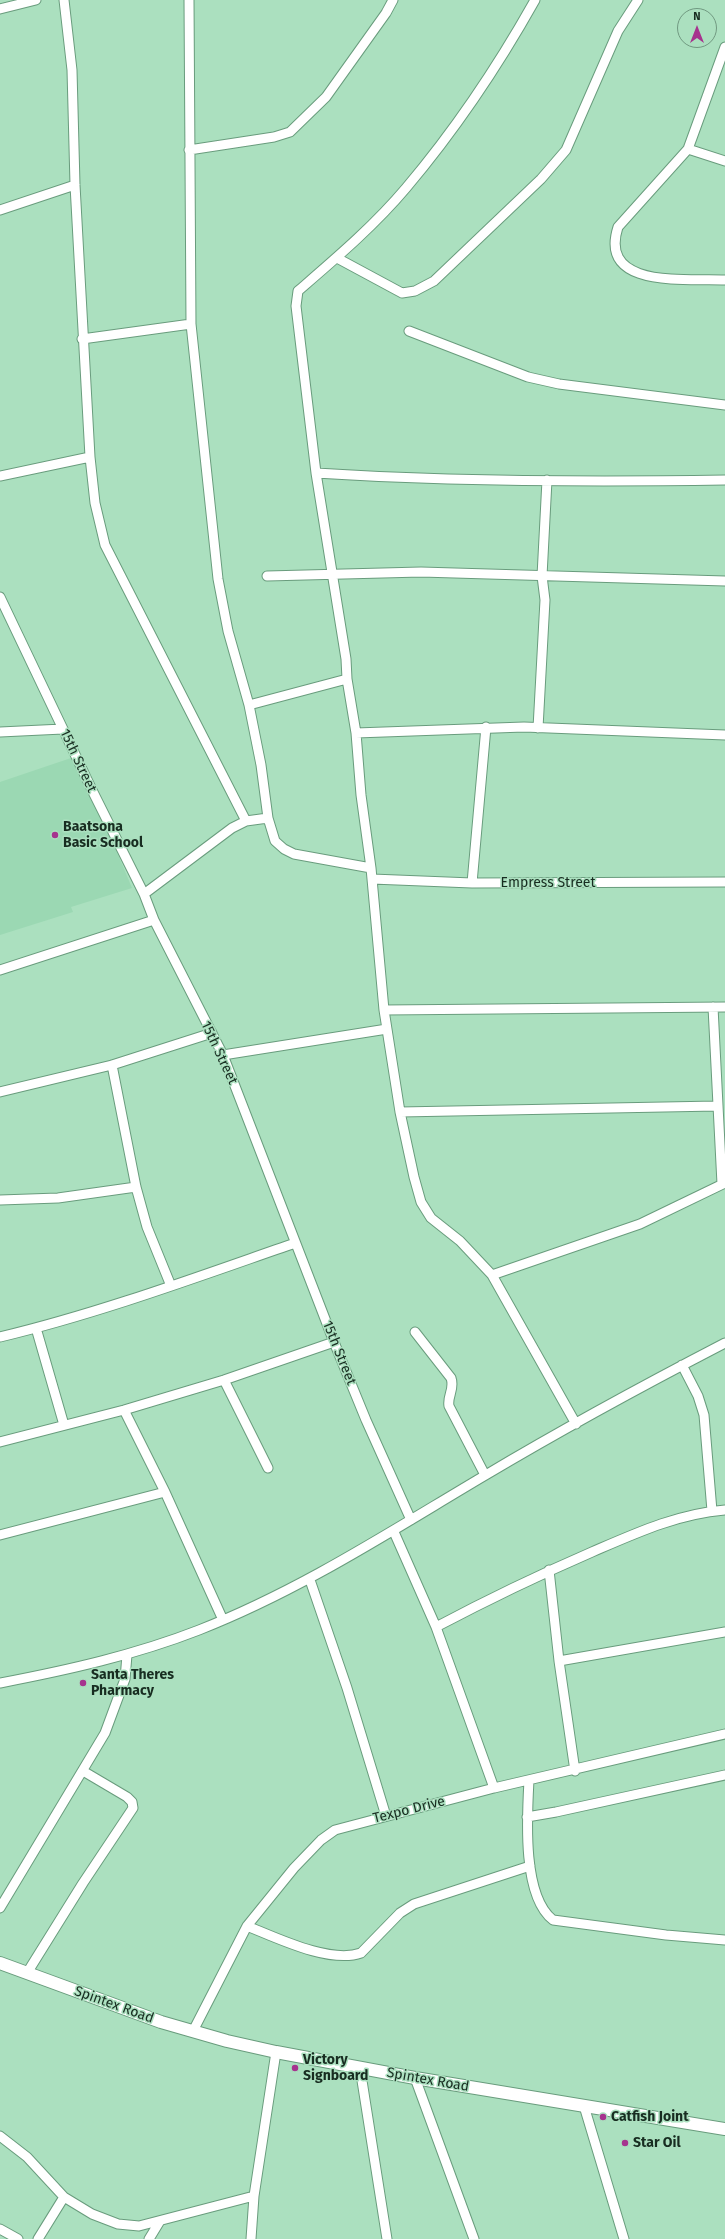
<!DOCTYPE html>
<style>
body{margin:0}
#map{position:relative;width:725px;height:2239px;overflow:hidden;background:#abe0bf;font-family:"Fira Sans",sans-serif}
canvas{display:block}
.north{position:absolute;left:677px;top:8px;width:40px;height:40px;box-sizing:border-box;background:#abe0bf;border:1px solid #709880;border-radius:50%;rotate:0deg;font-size:11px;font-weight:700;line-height:16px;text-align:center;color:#182d21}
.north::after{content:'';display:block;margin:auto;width:14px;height:18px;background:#a6338e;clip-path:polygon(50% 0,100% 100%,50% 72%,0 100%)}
</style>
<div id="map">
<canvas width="725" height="2239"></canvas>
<div class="north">N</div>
</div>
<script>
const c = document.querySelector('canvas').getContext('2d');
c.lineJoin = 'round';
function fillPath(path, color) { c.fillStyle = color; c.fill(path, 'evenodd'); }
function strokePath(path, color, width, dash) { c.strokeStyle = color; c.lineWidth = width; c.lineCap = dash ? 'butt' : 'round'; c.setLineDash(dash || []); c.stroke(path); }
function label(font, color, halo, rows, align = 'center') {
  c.font = font + ' "Fira Sans",sans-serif'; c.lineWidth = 3; c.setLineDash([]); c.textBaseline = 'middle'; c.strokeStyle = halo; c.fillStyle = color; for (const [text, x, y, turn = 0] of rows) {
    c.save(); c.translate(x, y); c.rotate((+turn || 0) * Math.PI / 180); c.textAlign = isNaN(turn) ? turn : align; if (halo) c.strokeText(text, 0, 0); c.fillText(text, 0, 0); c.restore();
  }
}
fillPath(new Path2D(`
 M 77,756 L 132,888 L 71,907 L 73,912 L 0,935 L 0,782 Z`), '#9bd8b3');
const street = new Path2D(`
 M 64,0 L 72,70 L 75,185 L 90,457 L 95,503 L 105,545 L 246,821
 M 189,0 L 191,324 L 218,579 L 228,631 L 249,705 L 261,765 L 268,818 L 275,841 L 284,849 L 294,854 L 371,868
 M 535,0 C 498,66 455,130 406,188 C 374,226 335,259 298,291 L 296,306 L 316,473 L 346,659 L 347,679 L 356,733 L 361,795 L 371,868 L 384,1010 L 400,1112 L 414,1177 L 421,1202 L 431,1218 L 460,1241 L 492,1275 L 576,1424
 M 0,9 L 36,0
 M 725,47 L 688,149 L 618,227 C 598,290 688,278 725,280
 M 688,149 L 725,161
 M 189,150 L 274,137 L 290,132 L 326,97 L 386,13 L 393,0
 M 0,210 L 75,185
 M 337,258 L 402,293 L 415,291 L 434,281 L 541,179 L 566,150 L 618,31 L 638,0
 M 409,331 L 528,377 L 559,384 L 725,405
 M 82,339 L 191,324
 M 316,473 C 452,482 589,482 725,480
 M 0,476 L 90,457
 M 267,576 L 421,572 L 725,581
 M 0,597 L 93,792 L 144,894 L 154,920 L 223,1055 L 334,1342 L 366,1420 L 411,1520
 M 249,705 L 347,679
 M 538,728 L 545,600 L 542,576 L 547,480
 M 0,732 L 63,729
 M 356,733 L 524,727 L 725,735
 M 372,879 L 472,883 L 725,882
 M 472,883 L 486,727
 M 144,894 L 232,828 L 246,821 L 268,818
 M 0,970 L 154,920
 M 713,1007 L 722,1184
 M 384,1010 L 725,1007
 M 223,1055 L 387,1029
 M 112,1065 L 136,1187 L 147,1227 L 171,1286
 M 0,1092 L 112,1065 L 212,1033
 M 400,1112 L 717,1106
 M 0,1200 L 58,1198 L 136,1187
 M 492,1275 L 640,1224 L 725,1183
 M 36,1328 L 64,1425
 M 415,1332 L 451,1378 C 455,1389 447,1396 449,1406 L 485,1475
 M 0,1337 C 100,1313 197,1277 295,1243
 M 682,1365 L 698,1396 L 704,1415 L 712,1511
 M 224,1380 L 268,1468
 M 124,1410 L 165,1492 L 223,1620
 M 0,1442 L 124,1410 L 224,1380 L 334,1342
 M 394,1532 L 436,1627 L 494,1788
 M 0,1535 L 165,1492
 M 549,1570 L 559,1661 L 575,1771
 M 310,1580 L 347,1688 L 386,1816
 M 436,1627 C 487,1600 539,1575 592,1552 C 636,1533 677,1514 725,1510
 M 559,1661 L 725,1632
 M 0,1683 C 68,1670 135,1655 199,1630 C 301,1590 391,1531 484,1476 C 563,1429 644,1385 725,1343
 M 529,1780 C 527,1817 522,1896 553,1920 L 666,1935 L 725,1940
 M 527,1817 L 556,1812 L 725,1775
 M 0,1908 L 105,1733 L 125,1679 L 127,1655
 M 247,1926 C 277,1938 330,1964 361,1953 L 400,1913 L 414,1904 L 530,1866
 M 27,1973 L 83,1883 L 133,1808 L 132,1802 L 127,1797 L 83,1771
 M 193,2031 L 247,1926 L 294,1868 L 321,1840 L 335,1830 L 494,1788 L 725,1734
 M 360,2068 L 387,2239
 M 415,2078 L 474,2239
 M 584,2106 L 624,2239
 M 0,2136 L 27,2157 L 64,2197 L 92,2214 L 118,2224 L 139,2226 L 254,2196
 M 0,2229 L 18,2239
 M 38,2239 L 64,2197
 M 149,2239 L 160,2221
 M 251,2239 L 254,2196 L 276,2052`);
const secondary = new Path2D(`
 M 0,1963 L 161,2022 L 227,2041 L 276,2052 L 415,2078 L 725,2129`);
strokePath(street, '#699c7d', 11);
strokePath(secondary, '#699c7d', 14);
strokePath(street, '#fff', 9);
strokePath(secondary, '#fff', 12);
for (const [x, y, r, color] of [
 [55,835,4,"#a6338e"],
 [83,1683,4,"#a6338e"],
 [295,2068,4,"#a6338e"],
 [603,2117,4,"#a6338e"],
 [625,2143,4,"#a6338e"]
]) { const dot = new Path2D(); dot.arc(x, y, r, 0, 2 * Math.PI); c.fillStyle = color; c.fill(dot); strokePath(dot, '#abe0bf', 1.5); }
label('14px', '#182d21', '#abe0bf', [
 ["15th Street",78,761,65],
 ["Empress Street",548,883],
 ["15th Street",219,1053,65],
 ["15th Street",339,1353,68],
 ["Texpo Drive",409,1810,-14],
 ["Spintex Road",114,2005,20],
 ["Spintex Road",428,2080,10]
]);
label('bold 14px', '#182d21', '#abe0bf', [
 ["Baatsona",63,827],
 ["Basic School",63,843],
 ["Santa Theres",91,1675],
 ["Pharmacy",91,1691],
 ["Victory",303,2060],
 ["Signboard",303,2076],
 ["Catfish Joint",611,2117],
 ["Star Oil",633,2143]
], 'left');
</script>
